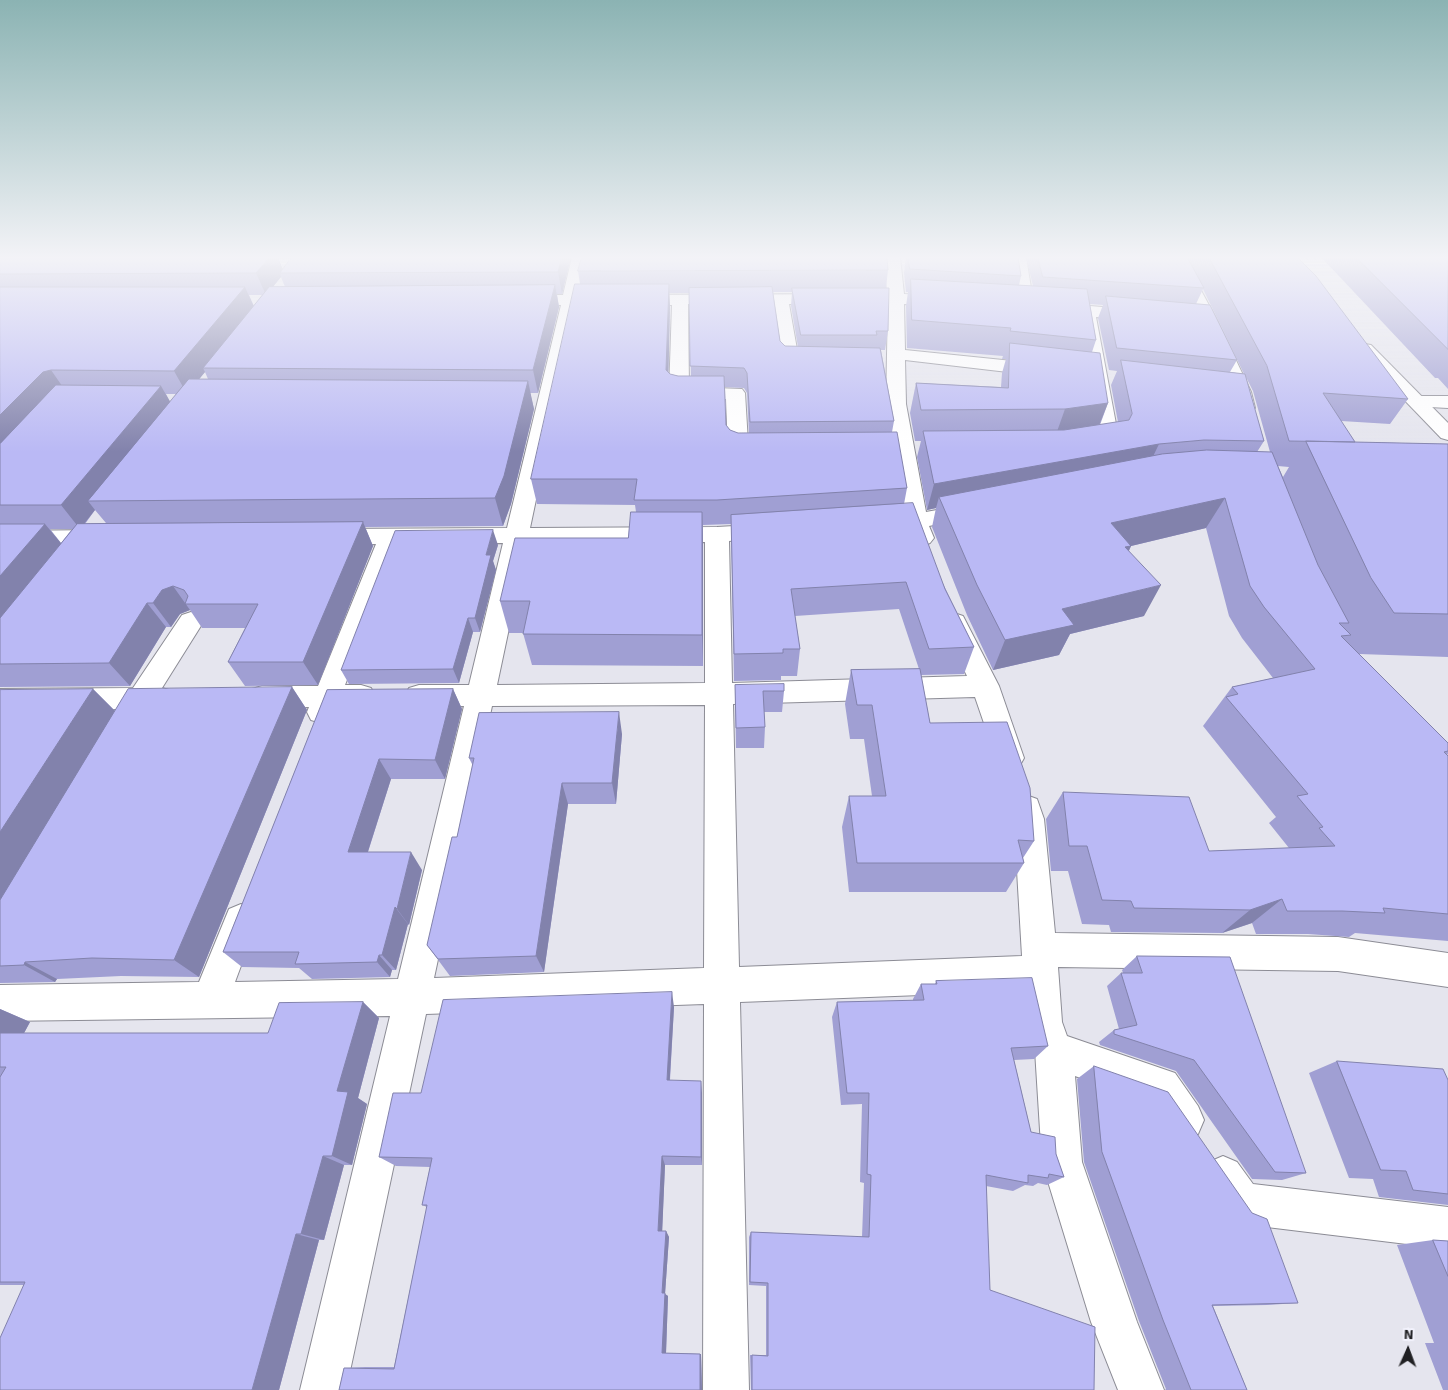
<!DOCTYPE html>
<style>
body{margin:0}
#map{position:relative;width:1448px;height:1390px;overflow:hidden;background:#e5e5ee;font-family:Signika,sans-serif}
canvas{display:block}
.north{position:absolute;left:1383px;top:1325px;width:50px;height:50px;-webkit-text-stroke:4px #f2f2fc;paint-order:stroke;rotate:2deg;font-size:14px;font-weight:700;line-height:20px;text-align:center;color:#202023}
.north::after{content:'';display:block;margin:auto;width:18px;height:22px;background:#202023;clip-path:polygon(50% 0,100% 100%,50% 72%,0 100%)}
</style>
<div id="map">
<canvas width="1448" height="1390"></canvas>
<div class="north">N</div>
</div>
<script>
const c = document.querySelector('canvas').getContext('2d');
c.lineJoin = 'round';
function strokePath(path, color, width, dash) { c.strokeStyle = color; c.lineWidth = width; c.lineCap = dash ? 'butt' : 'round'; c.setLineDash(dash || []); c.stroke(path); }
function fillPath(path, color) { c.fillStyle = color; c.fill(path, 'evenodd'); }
const minor = new Path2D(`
 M 572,257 L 588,257 L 580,295 L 887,294 L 884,257 L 900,257 L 904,294 L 943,296 L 949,298 L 951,301 L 949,304 L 943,306 L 904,304 L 905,350 L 1042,364 L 1049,366 L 1051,370 L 1049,374 L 1042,376 L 905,360 L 906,404 L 926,512 L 970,504 L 978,506 L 981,511 L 978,516 L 929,526 L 934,538 L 930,543 L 922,546 L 914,543 L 907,529 L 881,530 L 873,528 L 870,523 L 873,518 L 904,514 L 886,404 L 888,304 L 789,304 L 798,355 L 820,357 L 823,361 L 820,365 C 809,368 795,367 784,364 L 781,360 L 773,304 L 688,304 L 689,387 L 742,389 L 745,393 L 748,443 L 764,445 L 767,449 L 764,453 C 753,456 742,457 731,454 L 728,450 L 726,399 L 679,399 L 672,397 L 669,393 L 672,305 L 577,305 L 530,528 L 717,527 L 769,524 L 777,526 L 780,531 L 777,536 L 729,541 L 732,683 L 967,676 L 941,622 L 945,616 L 954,613 L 963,616 L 999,686 L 1024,758 L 1019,767 L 1009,770 L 999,767 L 975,697 L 733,704 L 739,967 L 1022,956 L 1014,819 L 1011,808 L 1015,799 L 1026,795 L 1037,799 L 1044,819 L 1055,933 L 1338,937 L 1448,953 L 1448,987 L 1338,971 L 1058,967 L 1062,1022 L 1067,1036 L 1175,1073 L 1198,1106 L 1204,1120 L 1198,1134 L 1184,1140 L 1170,1134 L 1148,1102 L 1075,1076 L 1082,1162 L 1137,1322 L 1164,1390 L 1118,1390 L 1091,1322 L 1042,1162 L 1035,1050 L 1026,1022 L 1024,991 L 740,1002 L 749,1390 L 703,1390 L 704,1004 L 426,1014 L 346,1390 L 300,1390 L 390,1016 L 0,1021 L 0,985 L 199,982 L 229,909 L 241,904 L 253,909 L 258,920 L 235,982 L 398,979 L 464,706 L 419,707 L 409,704 L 405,696 L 409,688 L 419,685 L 469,685 L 503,543 L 399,544 L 345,685 L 361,685 L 371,688 L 375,696 L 371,704 L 361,707 L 337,707 L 331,720 L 321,723 L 311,720 L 307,712 L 309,707 L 262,708 L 252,705 L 248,697 L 252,689 L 262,686 L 318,686 L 376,544 L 332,545 L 324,542 L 320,537 L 324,532 L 332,529 L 507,528 L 561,305 L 519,305 L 513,303 L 511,300 L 513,297 L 519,295 L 563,295 ZM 705,542 L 705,683 L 497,685 L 527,543 ZM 705,705 L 704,968 L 434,978 L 492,706 Z
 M 1010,257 L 1026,257 L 1034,306 L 1032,310 L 1020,310 L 1018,306 Z
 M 1167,257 L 1183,257 L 1217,320 L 1251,392 L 1255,408 L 1252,412 L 1245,414 L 1238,412 L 1231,392 L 1199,320 Z
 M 1054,303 L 1138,310 L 1144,311 L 1146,315 L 1144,319 L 1138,320 L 1096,317 L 1119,440 L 1116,444 L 1090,449 L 1083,447 L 1080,443 L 1083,439 L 1098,436 L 1079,315 L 1048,312 L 1046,308 L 1048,304 Z
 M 1418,396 L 1448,396 L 1448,408 L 1411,406 L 1408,402 L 1411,398 Z
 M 101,530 L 109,533 L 113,538 L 109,543 L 101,546 L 0,547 L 0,531 Z
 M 191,612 L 200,615 L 204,621 L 162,688 L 169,690 L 173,698 L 169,706 L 159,709 L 149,709 C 141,720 136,722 123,718 L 119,709 L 0,711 L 0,689 L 133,688 L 182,615 Z
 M 1223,1156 L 1237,1162 L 1253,1184 L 1448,1207 L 1448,1249 L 1242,1224 L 1227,1218 L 1209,1190 L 1203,1176 L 1209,1162 Z`);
const major = new Path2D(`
 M 1365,344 L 1371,345 L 1448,423 L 1448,440 L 1441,438 L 1359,353 L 1356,349 L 1359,345 Z`);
strokePath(minor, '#8c8c95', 2);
strokePath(major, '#8c8c95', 2);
fillPath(minor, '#fff');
fillPath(major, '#fff');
fillPath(new Path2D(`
 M 0,257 L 571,257 L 562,294 L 557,294 L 559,307 L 538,393 L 530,393 L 534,409 L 511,504 L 503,526 L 365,527 L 373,546 L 318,685 L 245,686 L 228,662 L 245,628 L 202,628 L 190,610 L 180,614 L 171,627 L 166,627 L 130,686 L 0,687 ZM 278,259 L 291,259 L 283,269 ZM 281,277 L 285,287 L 273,287 L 276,283 ZM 249,295 L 262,295 L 254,306 ZM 205,372 L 208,379 L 199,379 ZM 166,394 L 176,394 L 170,402 ZM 95,510 L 106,523 L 85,524 ZM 50,529 L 72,529 L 61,543 Z
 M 906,257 L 1018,257 L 1021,276 L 1019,285 L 1033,286 L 1026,257 L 1297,257 L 1408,399 L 1390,424 L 1341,421 L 1355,442 L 1448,444 L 1448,657 L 1359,654 L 1448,743 L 1448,754 L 1447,755 L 1448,756 L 1448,941 L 1355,933 L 1349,937 L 1308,934 L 1256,934 L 1252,923 L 1222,933 L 1111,932 L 1109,925 L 1082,924 L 1068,871 L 1051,871 L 1046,819 L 1063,792 L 1209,851 L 1289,848 L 1269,823 L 1276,817 L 1203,726 L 1232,687 L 1273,678 L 1242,638 L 1229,616 L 1206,528 L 1131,546 L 1129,551 L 1144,616 L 1070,634 L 1059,655 L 993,670 L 967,615 L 932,527 L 936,508 L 927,510 L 917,457 L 921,441 L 915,441 L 910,413 L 916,383 L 1001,387 L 1002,373 L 1006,359 L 1002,359 L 1003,356 L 907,348 L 906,306 L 908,292 L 906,292 L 904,273 ZM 1203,289 L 1244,374 L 1230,372 L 1237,360 L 1196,304 ZM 1090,304 L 1103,305 L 1098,318 L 1109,370 L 1117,371 L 1111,385 L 1118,422 L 1100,425 L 1108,403 L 1092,352 L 1096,340 ZM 1246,377 L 1253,391 L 1270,452 L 1257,452 L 1264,441 ZM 1278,466 L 1289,467 L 1283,477 Z
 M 1321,257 L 1448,257 L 1448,389 L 1438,378 L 1435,378 Z
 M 888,270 L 886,288 L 888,331 L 885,350 L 881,350 L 894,421 L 892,432 L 907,488 L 904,504 L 974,647 L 964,674 L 921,675 L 930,723 L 1034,841 L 1023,858 L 1024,863 L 1006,892 L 849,892 L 842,827 L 849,796 L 872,796 L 864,739 L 850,739 L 845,704 L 851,670 L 919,669 L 899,609 L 795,616 L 800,649 L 797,676 L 781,676 L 781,680 L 734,681 L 731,524 L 703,525 L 703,666 L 532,665 L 523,633 L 509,633 L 500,601 L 628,538 L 636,512 L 635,505 L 537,504 L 531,479 L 580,284 L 578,271 ZM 773,292 L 792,292 L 791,306 L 798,347 L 785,346 L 780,341 ZM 669,293 L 689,293 L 691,376 L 678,376 L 670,374 L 668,372 L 670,307 ZM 725,387 L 744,388 L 747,393 L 749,433 L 738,433 L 730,430 L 726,425 Z
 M 498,545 L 493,561 L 496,570 L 480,632 L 473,632 L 459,683 L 349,684 L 341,670 Z
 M 735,685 L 784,691 L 782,712 L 764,712 L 765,727 L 764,748 L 736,748 Z
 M 292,687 L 307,710 L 199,977 L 121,976 L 57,979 L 55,982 L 0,983 L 0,690 L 93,689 L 115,711 Z
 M 453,689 L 462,709 L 445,779 L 391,779 L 368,852 L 422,870 L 409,925 L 408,924 L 396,970 L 392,970 L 390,977 L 312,979 L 299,968 L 242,967 L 223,952 L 327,690 Z
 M 622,734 L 616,804 L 568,804 L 544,972 L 450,976 L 427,945 L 457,837 L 473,766 L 469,758 Z
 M 1137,956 L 1306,1173 L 1282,1180 L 1252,1179 L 1176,1071 L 1100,1045 L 1099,1042 L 1114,1030 L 1119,1029 L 1107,986 L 1121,973 L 1123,973 L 1122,970 Z
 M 936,981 L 1048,1046 L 1034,1059 L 1014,1060 L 1031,1132 L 1056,1154 L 1064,1177 L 1047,1185 L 1038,1183 L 1033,1186 L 1025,1185 L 1013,1191 L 986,1186 L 990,1290 L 1094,1390 L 751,1390 L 750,1355 L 766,1355 L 766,1286 L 749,1285 L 749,1237 L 751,1232 L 862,1237 L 864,1183 L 860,1182 L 862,1104 L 841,1105 L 832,1017 L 837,1002 L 913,1001 L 913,999 L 921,984 L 935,984 Z
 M 363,1002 L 379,1018 L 358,1098 L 367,1104 L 352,1165 L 344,1165 L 324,1240 L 319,1240 L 279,1390 L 0,1390 L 24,1285 L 0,1285 L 0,1009 L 30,1022 L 24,1033 L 268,1033 Z
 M 674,1007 L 670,1080 L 702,1093 L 702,1165 L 665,1165 L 662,1231 L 666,1231 L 669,1237 L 665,1294 L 668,1296 L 666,1353 L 701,1354 L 702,1390 L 339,1390 L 344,1368 L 365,1367 L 394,1367 L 427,1207 L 422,1205 L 430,1167 L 396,1166 L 379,1157 L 421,1093 Z
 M 1337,1061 L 1448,1080 L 1448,1205 L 1379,1197 L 1373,1179 L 1349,1178 L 1309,1073 Z
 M 1094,1066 L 1298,1303 L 1267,1305 L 1213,1306 L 1247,1390 L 1165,1390 L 1166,1389 L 1139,1321 L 1084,1162 L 1077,1079 Z
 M 1433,1240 L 1448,1241 L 1448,1390 L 1443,1390 L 1425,1343 L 1434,1343 L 1397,1245 Z`), '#a09fd3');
fillPath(new Path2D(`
 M 270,257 L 278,257 L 284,273 L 280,273 L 281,277 L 266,295 L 256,273 Z
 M 562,257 L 571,257 L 562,294 L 558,272 Z
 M 669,284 L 670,307 L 668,394 L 666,370 Z
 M 555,285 L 559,307 L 538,393 L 533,370 Z
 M 245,287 L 255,309 L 203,368 L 205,372 L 187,394 L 174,371 Z
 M 51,370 L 67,393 L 0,458 L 0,415 L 43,372 Z
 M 528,381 L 534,409 L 511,504 L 503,526 L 495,498 Z
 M 161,386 L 175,410 L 88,501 L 95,510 L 80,529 L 61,505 Z
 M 1108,403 L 1096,433 L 1054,440 L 1065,409 Z
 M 1159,444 L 1147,469 L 939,497 L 936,508 L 927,510 L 934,484 Z
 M 1225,498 L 1206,528 L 1131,546 L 1116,576 L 1111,523 Z
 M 702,512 L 703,544 L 703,666 L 702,635 Z
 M 363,522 L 373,546 L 318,685 L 303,662 Z
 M 45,524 L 65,548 L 0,629 L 0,576 Z
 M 493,530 L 498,545 L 493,561 L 496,570 L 480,632 L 475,618 L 486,555 Z
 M 1161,585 L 1144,616 L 1070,634 L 1059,655 L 993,670 L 1005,640 L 1062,609 Z
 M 173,586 L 190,610 L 180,614 L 171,627 L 153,603 L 162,590 Z
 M 147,603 L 166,627 L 130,686 L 109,663 Z
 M 468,618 L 473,632 L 459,683 L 453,669 Z
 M 292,687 L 307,710 L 199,977 L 174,960 Z
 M 93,689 L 116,712 L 0,900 L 0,832 Z
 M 453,689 L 462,709 L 445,779 L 435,760 Z
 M 619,712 L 622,734 L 616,804 L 612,783 Z
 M 379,759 L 391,779 L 362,870 L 348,852 Z
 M 562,783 L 568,804 L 544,972 L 536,956 Z
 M 411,852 L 422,870 L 409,925 L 397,909 Z
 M 1282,899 L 1252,923 L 1222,933 L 1250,910 Z
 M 395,907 L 408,924 L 396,970 L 382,955 Z
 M 379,955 L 392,970 L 390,977 L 377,962 Z
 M 25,962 L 57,979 L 55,982 L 24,965 Z
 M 672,992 L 674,1007 L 669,1092 L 667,1080 Z
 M 363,1002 L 379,1018 L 358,1098 L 367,1104 L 352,1165 L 332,1156 L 337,1091 Z
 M 0,1009 L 30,1022 L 16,1048 L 0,1042 Z
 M 701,1081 L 702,1093 L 702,1165 L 701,1157 Z
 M 323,1156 L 344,1165 L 324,1240 L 301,1234 Z
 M 662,1156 L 665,1165 L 662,1236 L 658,1231 Z
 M 666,1231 L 669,1237 L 665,1294 L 668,1296 L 666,1353 L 662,1353 L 662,1293 Z
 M 296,1234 L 319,1240 L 279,1390 L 252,1390 Z
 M 700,1354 L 701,1354 L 702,1390 L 700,1390 Z`), '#8282ac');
const building = new Path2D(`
 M 0,257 L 270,257 L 256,273 L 0,274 Z
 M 292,257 L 562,257 L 558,272 L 280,273 Z
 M 582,257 L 887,257 L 888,270 L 578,271 Z
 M 908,257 L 1018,257 L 1021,276 L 910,269 Z
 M 1038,257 L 1187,257 L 1204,288 L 1043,277 Z
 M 1209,257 L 1297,257 L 1316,276 L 1408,399 L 1323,393 L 1355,442 L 1289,441 L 1267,366 Z
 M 1356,257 L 1448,257 L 1448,349 Z
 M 911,279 L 1087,289 L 1096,340 L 1010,331 L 1011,328 L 912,320 Z
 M 575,284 L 669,284 L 666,370 L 670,374 L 678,376 L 724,376 L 726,425 L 730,430 L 738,433 L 897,432 L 907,488 L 717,500 L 634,500 L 637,479 L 531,479 Z
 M 555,285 L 533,370 L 203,368 L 269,287 Z
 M 0,287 L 245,287 L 174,371 L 51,370 L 43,372 L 0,415 Z
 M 772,287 L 780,341 L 785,346 L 880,348 L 894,421 L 750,422 L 747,373 L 744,368 L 690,366 L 689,288 Z
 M 792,288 L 889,288 L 888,331 L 876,331 L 877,335 L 801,335 Z
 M 1106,296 L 1210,305 L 1237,360 L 1117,348 Z
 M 1010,343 L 1100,353 L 1108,403 L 1065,409 L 921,410 L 916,383 L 1008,388 Z
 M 1121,360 L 1245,374 L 1264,441 L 1204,440 L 1159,444 L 934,484 L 923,431 L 1064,430 L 1129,420 L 1132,414 Z
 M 189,379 L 528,381 L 504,476 L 495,498 L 88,501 Z
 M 56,385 L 161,386 L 61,505 L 0,505 L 0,444 Z
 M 1306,441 L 1448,444 L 1448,614 L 1394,613 L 1371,578 Z
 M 1207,450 L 1272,452 L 1318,565 L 1349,623 L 1339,623 L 1351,635 L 1341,636 L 1448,743 L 1448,751 L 1444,752 L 1448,756 L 1448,914 L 1383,908 L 1385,913 L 1342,911 L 1287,911 L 1282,899 L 1250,910 L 1134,908 L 1131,901 L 1102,900 L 1087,846 L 1069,846 L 1063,792 L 1189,797 L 1209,851 L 1335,846 L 1319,828 L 1323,827 L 1297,796 L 1308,794 L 1226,697 L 1238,694 L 1232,687 L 1315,669 L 1264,607 L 1250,586 L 1225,498 L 1111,523 L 1131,546 L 1125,547 L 1161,585 L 1062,609 L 1074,625 L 1005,640 L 977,585 L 939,497 L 1162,454 Z
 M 913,503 L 945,589 L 974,647 L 929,649 L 906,582 L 791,589 L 800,649 L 783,649 L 783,653 L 734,654 L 731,515 Z
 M 631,512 L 702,512 L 702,635 L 523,634 L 530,601 L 500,601 L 515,538 L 628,538 Z
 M 363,522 L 303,662 L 228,662 L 258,604 L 185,604 L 188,596 L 184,590 L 173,586 L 162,590 L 153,603 L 147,603 L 109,663 L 0,664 L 0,618 L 77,524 Z
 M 0,524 L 45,524 L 0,576 Z
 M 493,530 L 486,555 L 491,555 L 475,618 L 468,618 L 453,669 L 341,670 L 395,531 Z
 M 920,669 L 930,723 L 1007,722 L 1030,788 L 1034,841 L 1018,840 L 1024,863 L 857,863 L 849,796 L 886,796 L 872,705 L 857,705 L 851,670 Z
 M 784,684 L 784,691 L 763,691 L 765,727 L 736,728 L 735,685 Z
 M 292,687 L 174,960 L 92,958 L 25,962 L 24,965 L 0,966 L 0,900 L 128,689 Z
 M 93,689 L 0,832 L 0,690 Z
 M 453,689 L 435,760 L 379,759 L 348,852 L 411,852 L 397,909 L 395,907 L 382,955 L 379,955 L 377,962 L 295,964 L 299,952 L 223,952 L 327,690 Z
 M 619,712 L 612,783 L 562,783 L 536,956 L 438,959 L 427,945 L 452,837 L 457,837 L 474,758 L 469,758 L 479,713 Z
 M 1137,956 L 1230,957 L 1306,1173 L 1275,1172 L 1194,1060 L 1114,1034 L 1114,1030 L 1137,1025 L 1121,973 L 1142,973 Z
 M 1032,978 L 1048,1046 L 1011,1048 L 1031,1132 L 1055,1137 L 1056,1154 L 1064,1177 L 1049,1174 L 1048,1178 L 1028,1175 L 1028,1183 L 986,1175 L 990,1290 L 1095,1327 L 1094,1390 L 752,1390 L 752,1355 L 768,1356 L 768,1283 L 750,1282 L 751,1232 L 869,1237 L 871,1175 L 867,1174 L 869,1093 L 847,1093 L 837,1002 L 924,1000 L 921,984 L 937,984 L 936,981 Z
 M 672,992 L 667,1080 L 701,1081 L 701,1157 L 662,1156 L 658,1231 L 666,1231 L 662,1293 L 665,1293 L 662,1353 L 700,1354 L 700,1390 L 339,1390 L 344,1368 L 394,1369 L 427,1205 L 422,1205 L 432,1158 L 379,1157 L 393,1093 L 421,1093 L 443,1000 Z
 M 363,1002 L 337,1091 L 348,1092 L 332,1156 L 323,1156 L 301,1234 L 296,1234 L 252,1390 L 0,1390 L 0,1338 L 25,1282 L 0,1282 L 0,1077 L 6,1067 L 0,1067 L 0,1033 L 268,1033 L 279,1003 Z
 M 1337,1061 L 1443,1069 L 1448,1080 L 1448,1194 L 1413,1190 L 1406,1171 L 1381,1170 Z
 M 1094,1066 L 1168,1092 L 1252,1213 L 1267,1219 L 1298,1303 L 1212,1305 L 1247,1390 L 1191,1390 L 1163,1320 L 1102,1152 Z
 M 1433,1240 L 1448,1241 L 1448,1276 Z`);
fillPath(building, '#bab9f5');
strokePath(building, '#8282ac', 1);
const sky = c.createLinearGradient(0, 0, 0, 452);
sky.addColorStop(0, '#8bb3b3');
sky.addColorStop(0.57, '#f3f3f7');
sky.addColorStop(1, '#f3f3f700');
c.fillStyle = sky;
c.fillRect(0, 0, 1448, 452);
</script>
